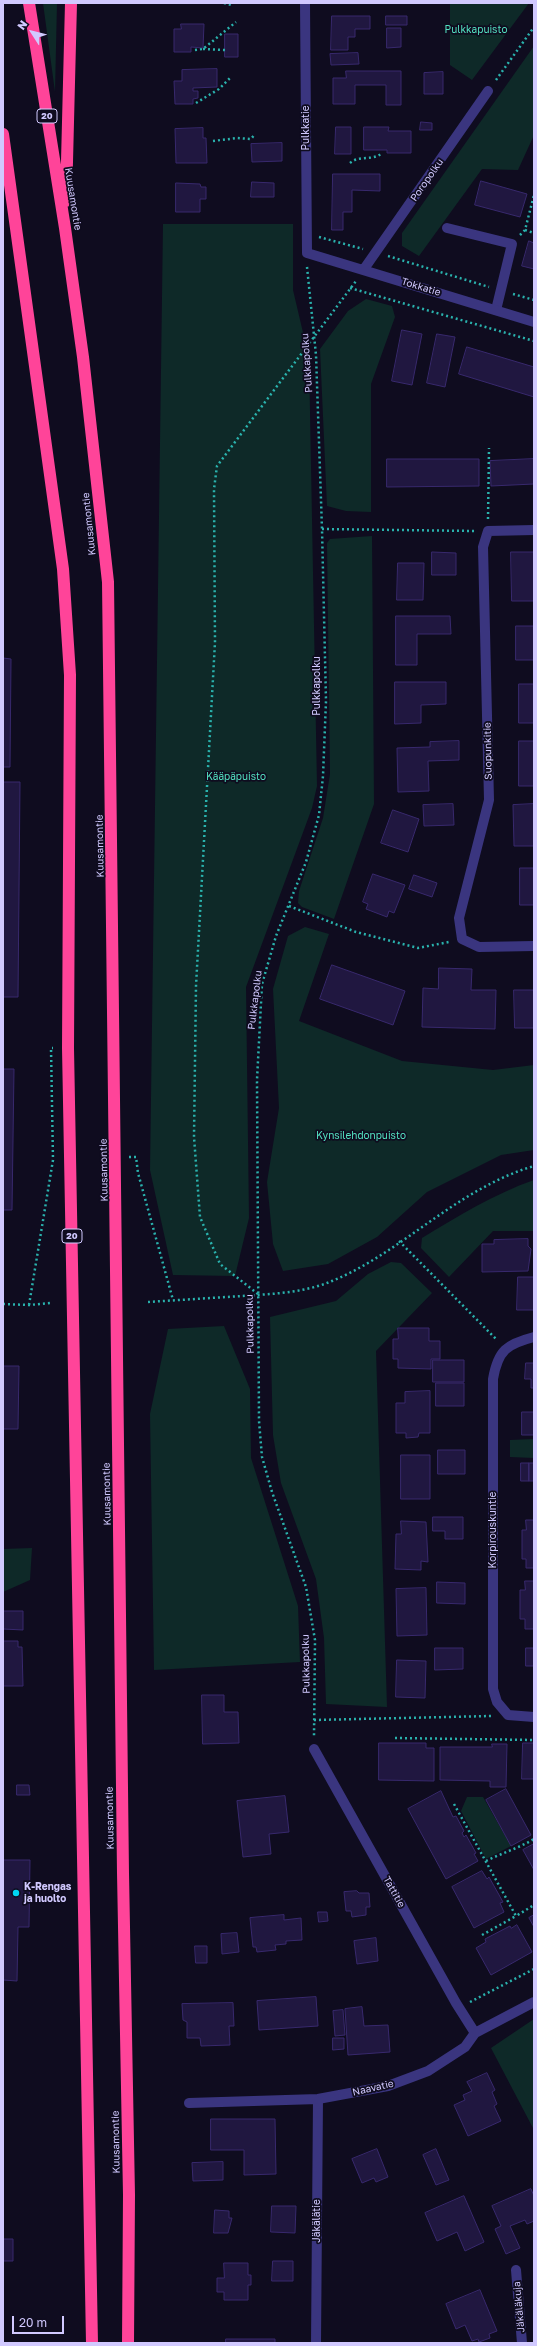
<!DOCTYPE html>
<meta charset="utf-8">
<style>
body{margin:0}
#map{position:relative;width:537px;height:2346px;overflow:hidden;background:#0f0c1f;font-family:"Golos Text",sans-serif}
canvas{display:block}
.frame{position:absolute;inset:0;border:4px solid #d1c9ff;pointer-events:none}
.north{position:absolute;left:12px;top:12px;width:40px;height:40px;-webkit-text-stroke:3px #0f0c1f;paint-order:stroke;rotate:306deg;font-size:11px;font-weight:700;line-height:16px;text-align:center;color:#d1c9ff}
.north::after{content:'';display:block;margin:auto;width:14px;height:18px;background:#d1c9ff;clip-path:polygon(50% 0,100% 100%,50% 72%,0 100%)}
.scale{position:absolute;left:12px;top:2316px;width:52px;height:18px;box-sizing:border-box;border:2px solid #d1c9ff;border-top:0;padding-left:5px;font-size:12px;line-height:14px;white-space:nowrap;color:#d1c9ff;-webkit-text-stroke:3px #0f0c1f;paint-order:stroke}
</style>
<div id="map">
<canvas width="537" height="2346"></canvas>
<div class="frame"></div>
<div class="north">N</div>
<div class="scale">20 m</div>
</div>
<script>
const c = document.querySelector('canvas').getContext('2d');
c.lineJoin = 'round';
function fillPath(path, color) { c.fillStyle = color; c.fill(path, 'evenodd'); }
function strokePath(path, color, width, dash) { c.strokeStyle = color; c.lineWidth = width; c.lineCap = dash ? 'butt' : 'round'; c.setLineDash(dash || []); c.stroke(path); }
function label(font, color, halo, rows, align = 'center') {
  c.font = font + ' "Golos Text",sans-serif'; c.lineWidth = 3.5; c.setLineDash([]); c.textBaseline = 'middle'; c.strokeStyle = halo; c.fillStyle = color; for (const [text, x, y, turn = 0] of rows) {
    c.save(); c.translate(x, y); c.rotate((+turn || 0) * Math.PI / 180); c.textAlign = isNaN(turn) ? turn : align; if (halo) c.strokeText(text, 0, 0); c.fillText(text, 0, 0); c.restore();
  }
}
fillPath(new Path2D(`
 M 43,3 L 57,3 L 55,92 Z
 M 450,3 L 529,3 L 472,80 L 450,65 Z
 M 534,46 L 534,135 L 518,170 L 482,169 L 419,256 L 402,246 L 402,233 Z
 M 163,224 L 293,224 L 293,290 L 309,358 L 317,786 L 312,808 L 246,987 L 249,1218 L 235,1276 L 173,1275 L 150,1170 Z
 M 366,299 L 392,306 L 395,317 L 371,384 L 371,512 L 346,511 L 327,506 L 320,349 L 348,311 Z
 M 372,536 L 374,804 L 334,919 L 302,907 L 298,903 L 299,891 L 323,818 L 330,774 L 327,543 L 330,539 Z
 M 305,927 L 329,934 L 299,1021 L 402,1061 L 493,1070 L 534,1065 L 534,1150 L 501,1155 L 427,1192 L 377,1237 L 328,1264 L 283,1271 L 273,1244 L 267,1182 L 279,1108 L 273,989 L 288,936 Z
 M 534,1180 L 534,1231 L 493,1231 L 449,1277 L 421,1248 L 422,1238 C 458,1216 494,1194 534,1180 Z
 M 391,1262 L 401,1263 L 432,1293 L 376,1351 L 387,1707 L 326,1704 L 324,1638 L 316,1579 L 281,1483 L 273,1435 L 270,1317 L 336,1301 L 368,1274 Z
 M 224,1326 L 250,1389 L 251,1458 L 298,1606 L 300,1662 L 154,1670 L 150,1414 L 168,1329 Z
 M 534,1439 L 534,1458 L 510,1457 L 510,1440 Z
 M 32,1548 L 30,1580 L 3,1592 L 3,1549 Z
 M 467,1797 L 483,1797 L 511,1846 L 486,1859 L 461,1811 Z
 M 534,2019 L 534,2130 L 491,2048 Z`), '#0e2928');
const building = new Path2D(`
 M 332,16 L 370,16 L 370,29 L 355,29 L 355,37 L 348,37 L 348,50 L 331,50 Z
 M 386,16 L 407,16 L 407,25 L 386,25 Z
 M 181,24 L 204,24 L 203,48 L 191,47 L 191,52 L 174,52 L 174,29 L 181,29 Z
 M 387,28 L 401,28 L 401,47 L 387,48 Z
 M 225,34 L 238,34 L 238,57 L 225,57 Z
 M 358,53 L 359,64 L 331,65 L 330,54 Z
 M 217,69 L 217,87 L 193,88 L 193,91 L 198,91 L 198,98 L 193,99 L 193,104 L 175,104 L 174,81 L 182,81 L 182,70 Z
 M 346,71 L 401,71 L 401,105 L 386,105 L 386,85 L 355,85 L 355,104 L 333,104 L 333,78 L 346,78 Z
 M 443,72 L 443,94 L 424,94 L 424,73 Z
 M 421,122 L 432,123 L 432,130 L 420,130 Z
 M 336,127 L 351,127 L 351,154 L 335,154 Z
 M 364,127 L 389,127 L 388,131 L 411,131 L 411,153 L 387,153 L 387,150 L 364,150 Z
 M 203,128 L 203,138 L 206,138 L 207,163 L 176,163 L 175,129 Z
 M 282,143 L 282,161 L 252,162 L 251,144 Z
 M 333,174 L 380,174 L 380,191 L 352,190 L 352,212 L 343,212 L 343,230 L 332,230 Z
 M 481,181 L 527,194 L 520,217 L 475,205 Z
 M 252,182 L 274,183 L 274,197 L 251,197 Z
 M 176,183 L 200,184 L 201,187 L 206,187 L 206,199 L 200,199 L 200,212 L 176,212 Z
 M 529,241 L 534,243 L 534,269 L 522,266 Z
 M 402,330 L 422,334 L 412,385 L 392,381 Z
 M 437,334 L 455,337 L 445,387 L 427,383 Z
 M 467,347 L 534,367 L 534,397 L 459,374 Z
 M 387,459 L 479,459 L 479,486 L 387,487 Z
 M 534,459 L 534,484 L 491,486 L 490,461 Z
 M 432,552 L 456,553 L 456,575 L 432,575 Z
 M 511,552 L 534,552 L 534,601 L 512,601 Z
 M 398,563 L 424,563 L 423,600 L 397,600 Z
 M 396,616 L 450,616 L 451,634 L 417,634 L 417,665 L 396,665 Z
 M 516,626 L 534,626 L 534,660 L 516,660 Z
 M 3,658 L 11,659 L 10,767 L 3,767 Z
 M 395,682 L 446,682 L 446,704 L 421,705 L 421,723 L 395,724 Z
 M 519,684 L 534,684 L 534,723 L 519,723 Z
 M 459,741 L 459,760 L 428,761 L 429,791 L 398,792 L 397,748 L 430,747 L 430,742 Z
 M 519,741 L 534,741 L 534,786 L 519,786 Z
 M 3,782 L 20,782 L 18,997 L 3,997 Z
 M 453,804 L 454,825 L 424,826 L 423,805 Z
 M 534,804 L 534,846 L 514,846 L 513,805 Z
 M 393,810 L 419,819 L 408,852 L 381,843 Z
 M 520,868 L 534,868 L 534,905 L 520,905 Z
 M 373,874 L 405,885 L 394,913 L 389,911 L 387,917 L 366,909 L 368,904 L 363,902 Z
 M 414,875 L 437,883 L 432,897 L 409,889 Z
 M 332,965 L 405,991 L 393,1025 L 320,999 Z
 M 439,968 L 472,969 L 471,990 L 496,990 L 495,1029 L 422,1027 L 423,988 L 438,989 Z
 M 514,990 L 534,990 L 534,1028 L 515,1028 Z
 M 3,1069 L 14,1069 L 12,1210 L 3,1210 Z
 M 528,1239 L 528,1246 L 531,1249 L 528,1271 L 482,1272 L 482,1244 L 494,1244 L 494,1240 Z
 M 518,1277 L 534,1277 L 534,1310 L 517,1310 Z
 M 398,1328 L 429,1328 L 429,1341 L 440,1341 L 440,1359 L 431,1359 L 431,1369 L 398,1368 L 398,1359 L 393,1359 L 393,1339 L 398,1339 Z
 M 433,1360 L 464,1360 L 464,1382 L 433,1382 Z
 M 526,1363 L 534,1363 L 534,1388 L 531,1388 L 531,1379 L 525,1379 Z
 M 3,1366 L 19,1366 L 18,1429 L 3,1429 Z
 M 436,1383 L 464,1383 L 464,1406 L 436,1406 Z
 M 430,1391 L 430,1433 L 419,1433 L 418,1437 L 406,1438 L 406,1433 L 396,1433 L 396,1403 L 405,1403 L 405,1392 Z
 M 522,1412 L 534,1412 L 534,1435 L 522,1435 Z
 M 438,1450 L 465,1450 L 465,1474 L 438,1474 Z
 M 401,1455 L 430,1455 L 430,1499 L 401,1499 Z
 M 521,1463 L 529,1463 L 529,1481 L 521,1481 Z
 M 529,1463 L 534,1463 L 534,1481 L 529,1481 Z
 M 433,1517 L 463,1517 L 463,1539 L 445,1539 L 445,1531 L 433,1531 Z
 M 526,1520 L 534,1520 L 534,1568 L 526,1568 L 526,1559 L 522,1559 L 522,1530 L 526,1530 Z
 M 401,1521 L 426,1522 L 428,1562 L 421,1561 L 421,1570 L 395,1569 L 396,1534 L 401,1534 Z
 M 525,1581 L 534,1581 L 534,1629 L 525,1629 L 525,1619 L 520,1619 L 520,1590 L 525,1590 Z
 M 437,1582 L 465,1583 L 465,1604 L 437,1603 Z
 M 426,1588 L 427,1635 L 397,1636 L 396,1589 Z
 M 3,1611 L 23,1611 L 23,1630 L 3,1629 Z
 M 4,1641 L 18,1641 L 18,1647 L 22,1647 L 23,1686 L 3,1686 Z
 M 435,1648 L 463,1648 L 463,1669 L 435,1670 Z
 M 526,1648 L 534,1648 L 534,1678 L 534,1666 L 526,1666 Z
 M 397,1660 L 426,1661 L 425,1698 L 396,1697 Z
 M 202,1695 L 224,1695 L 224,1712 L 238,1712 L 239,1743 L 203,1744 Z
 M 379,1743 L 426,1743 L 426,1748 L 434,1748 L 434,1781 L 379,1780 Z
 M 523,1743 L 534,1743 L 534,1779 L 522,1779 Z
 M 492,1744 L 507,1744 L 506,1787 L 490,1787 L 490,1781 L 440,1780 L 440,1747 L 492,1747 Z
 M 17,1785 L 29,1785 L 30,1795 L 17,1795 Z
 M 506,1789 L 531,1835 L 511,1846 L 486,1800 Z
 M 441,1791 L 453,1817 L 456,1816 L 464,1831 L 462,1833 L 464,1837 L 466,1835 L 476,1853 L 474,1854 L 478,1861 L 446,1879 L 408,1809 Z
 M 285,1796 L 289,1832 L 269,1834 L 271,1854 L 243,1857 L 237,1801 Z
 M 534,1844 L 534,1870 L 523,1850 Z
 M 3,1860 L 30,1860 L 29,1927 L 18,1927 L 17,1981 L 3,1980 Z
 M 482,1871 L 487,1879 L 489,1877 L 503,1902 L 500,1903 L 504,1912 L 474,1928 L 452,1887 Z
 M 357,1891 L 359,1893 L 369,1893 L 370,1907 L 366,1907 L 366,1915 L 352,1917 L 351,1911 L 346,1911 L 344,1892 Z
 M 318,1912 L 327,1912 L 328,1921 L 319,1922 Z
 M 284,1915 L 284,1920 L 301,1918 L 302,1940 L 286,1941 L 286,1944 L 275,1945 L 276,1950 L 257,1952 L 256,1947 L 253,1947 L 250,1918 Z
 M 534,1915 L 534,1927 L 529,1918 Z
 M 517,1925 L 532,1952 L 491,1975 L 476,1948 L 486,1942 L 485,1939 L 510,1926 L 511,1928 Z
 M 237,1933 L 239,1952 L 222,1954 L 221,1934 Z
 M 376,1938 L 378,1961 L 357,1964 L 354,1941 Z
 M 195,1946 L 207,1946 L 207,1963 L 196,1963 Z
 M 316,1997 L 318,2026 L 259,2030 L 257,2001 Z
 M 233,2003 L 234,2026 L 229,2026 L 230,2045 L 201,2046 L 200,2038 L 187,2038 L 187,2022 L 183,2020 L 182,2004 Z
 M 362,2007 L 364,2026 L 388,2025 L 390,2052 L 348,2055 L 345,2009 Z
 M 343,2010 L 345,2035 L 335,2036 L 333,2011 Z
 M 333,2038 L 344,2038 L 344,2049 L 333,2050 Z
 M 487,2073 L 495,2090 L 492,2092 L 497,2104 L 494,2106 L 501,2121 L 468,2136 L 454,2105 L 465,2100 L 463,2095 L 472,2091 L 467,2082 Z
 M 211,2119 L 275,2119 L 276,2174 L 244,2175 L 244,2150 L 211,2150 Z
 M 377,2149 L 388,2177 L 376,2182 L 374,2178 L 362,2183 L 352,2159 Z
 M 436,2149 L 449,2180 L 436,2185 L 423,2155 Z
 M 223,2162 L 223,2180 L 193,2181 L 192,2163 Z
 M 531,2189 L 534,2196 L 534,2221 L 527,2224 L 525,2220 L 510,2226 L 520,2248 L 506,2254 L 495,2229 L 501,2226 L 492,2206 Z
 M 464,2196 L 484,2242 L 465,2251 L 457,2232 L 437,2241 L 425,2213 Z
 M 272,2206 L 296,2206 L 295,2233 L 271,2232 Z
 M 215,2210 L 229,2211 L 229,2218 L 232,2218 L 228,2233 L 214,2233 Z
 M 3,2239 L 13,2239 L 13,2261 L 3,2261 Z
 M 273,2261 L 293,2261 L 293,2281 L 272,2281 Z
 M 224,2263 L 248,2263 L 248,2275 L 251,2275 L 251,2285 L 248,2285 L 248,2300 L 224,2300 L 224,2292 L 217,2292 L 217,2278 L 224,2278 Z
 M 480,2290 L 497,2331 L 489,2334 L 490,2338 L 479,2342 L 478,2339 L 472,2341 L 465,2325 L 456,2329 L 446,2304 Z
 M 226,2339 L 275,2339 L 275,2343 L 226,2343 Z`);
fillPath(building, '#201740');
strokePath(building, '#38296d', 1);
strokePath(new Path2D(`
 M 224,3 L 231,5
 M 203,49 L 225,50
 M 195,50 L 203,49 L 236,22
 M 496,80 L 534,27
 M 196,103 L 219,89 L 230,78
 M 213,141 L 237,138 L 251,139 L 255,134
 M 350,163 C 359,155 371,161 381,154
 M 525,230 L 534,233
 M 520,235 L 525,230 L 534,195
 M 319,237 L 363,249
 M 388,256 L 489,287
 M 307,267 L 316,355 L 322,529 L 326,701 L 323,776 L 319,815 L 306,862 L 276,936 L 262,984 L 257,1080 L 259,1421 L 262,1457 L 272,1492 L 306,1587 L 315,1640 L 314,1737
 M 350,288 L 534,341
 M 513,294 L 534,300
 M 488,519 L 489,448
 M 322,529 L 474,531
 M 289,906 L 356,932 L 418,948 L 449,942
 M 129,1157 L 136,1157 L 138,1173 L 173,1300
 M 399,1241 L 497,1340
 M 258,1294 L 220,1264 L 200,1217 L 194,1137 L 196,986 L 215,642 L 214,489 L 217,466 L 356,281
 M 148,1302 C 179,1300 211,1298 242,1296 C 271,1294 304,1293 332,1281 C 403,1252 456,1189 534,1166
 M 3,1304 L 29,1305 L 50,1303
 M 29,1305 L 53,1160 L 51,1048 L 53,1048
 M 314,1720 L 491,1716
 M 395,1738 L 534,1740
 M 454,1804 L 516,1916 L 534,1905
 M 486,1861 C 502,1853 519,1848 534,1839
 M 482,1935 L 516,1916
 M 470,2002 L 534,1969`), '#2ab2ad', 2.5, [2, 3]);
strokePath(new Path2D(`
 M 447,228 L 512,244 L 496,310`), '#3a357f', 10);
strokePath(new Path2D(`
 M 305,3 L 307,253 L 534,322
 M 364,269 L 488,91
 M 534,530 L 488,531 L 483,547 L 489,800 L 459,918 L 462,939 L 479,947 L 534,946
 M 534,1337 C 507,1344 498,1350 493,1379 L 493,1689 L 497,1702 L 508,1715 L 534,1717
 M 314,1749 L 456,2003 L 475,2033
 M 189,2103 L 318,2099 L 388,2086 L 428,2071 L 465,2047 L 475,2033 L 534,2002
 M 516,2270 L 522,2343
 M 316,2343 L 318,2099`), '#3a357f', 10);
strokePath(new Path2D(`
 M 29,3 L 65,228 L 83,357 L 108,582 L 123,1873 L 129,2195 L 128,2343
 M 3,134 L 63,569 L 70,675 L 68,1048 L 92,2343
 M 66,201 L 71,3`), '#f49', 12);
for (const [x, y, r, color] of [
 [16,1893,4,"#00d6f4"]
]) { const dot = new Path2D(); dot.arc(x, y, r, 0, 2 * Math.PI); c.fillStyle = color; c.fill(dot); strokePath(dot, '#0f0c1f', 1.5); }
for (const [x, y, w] of [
 [47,116,20],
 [72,1236,20]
]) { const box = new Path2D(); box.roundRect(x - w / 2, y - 7, w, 14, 3); c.fillStyle = '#0f0c1f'; c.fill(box); strokePath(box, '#d1c9ff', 1); }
label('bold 9px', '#d1c9ff', null, [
 ["20",47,116],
 ["20",72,1236]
]);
label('10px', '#53e1c1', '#0f0c1f', [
 ["Pulkkapuisto",476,30],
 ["Kääpäpuisto",236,777],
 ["Kynsilehdonpuisto",361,1136]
]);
label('10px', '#d1c9ff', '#0f0c1f', [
 ["Pulkkatie",306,128,-90],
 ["Poropolku",427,180,-55],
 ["Kuusamontie",73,199,81],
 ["Tokkatie",421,287,17],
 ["Pulkkapolku",307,363,-94],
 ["Kuusamontie",89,524,-96],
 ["Pulkkapolku",317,686,-90],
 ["Suopunkitie",488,751,-91],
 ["Kuusamontie",100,846,-91],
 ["Pulkkapolku",255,1000,-83],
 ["Kuusamontie",104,1170,-91],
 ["Pulkkapolku",250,1324,-91],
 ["Kuusamontie",107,1494,-91],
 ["Korpirouskuntie",493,1530,-90],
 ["Pulkkapolku",306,1664,-91],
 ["Kuusamontie",110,1818,-91],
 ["Tattitie",394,1892,61],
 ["Naavatie",373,2088,-13],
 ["Kuusamontie",116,2142,-91],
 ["Jäkälätie",317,2221,-90],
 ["Jäkäläkuja",519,2307,-95]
]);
label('bold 10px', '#d1c9ff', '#0f0c1f', [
 ["K-Rengas",24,1887],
 ["ja huolto",24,1899]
], 'left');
</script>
